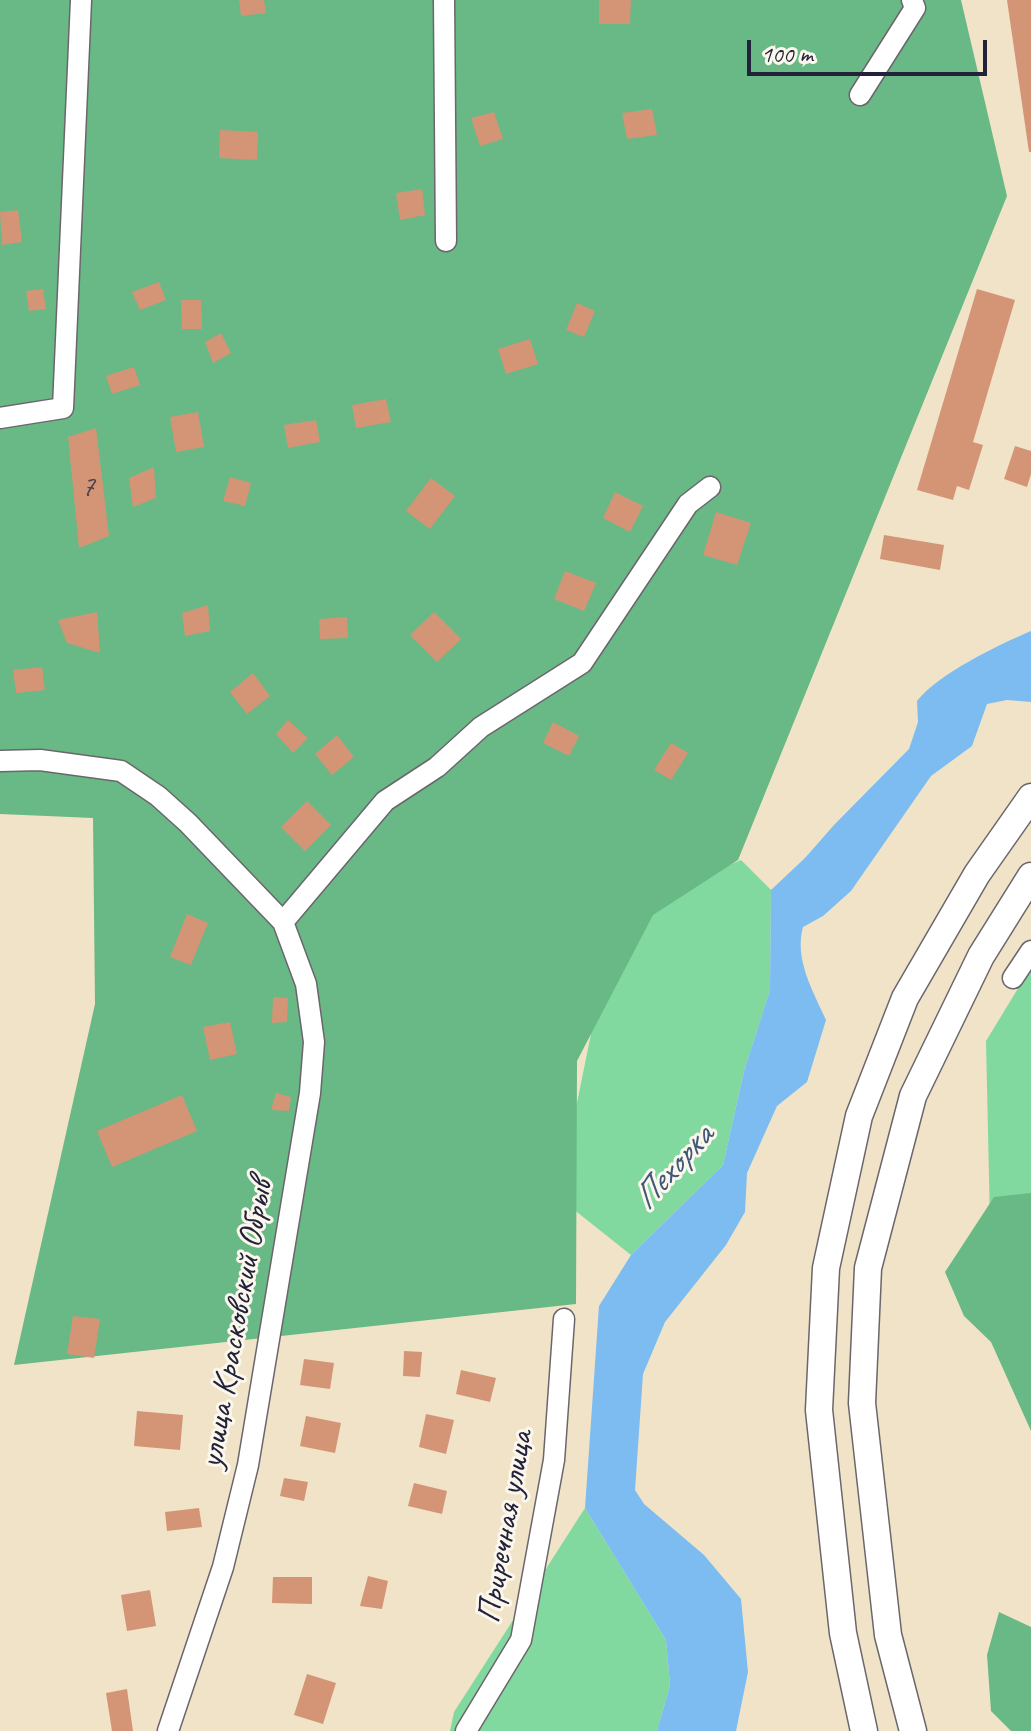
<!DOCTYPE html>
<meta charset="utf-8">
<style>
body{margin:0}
#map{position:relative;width:1031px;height:1731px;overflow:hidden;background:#f1e3c7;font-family:Caveat,sans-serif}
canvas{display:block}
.scale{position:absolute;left:747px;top:40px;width:240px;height:36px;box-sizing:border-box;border:4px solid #22223b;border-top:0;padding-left:10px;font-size:24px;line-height:28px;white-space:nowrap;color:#22223b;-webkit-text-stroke:6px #fbf7ec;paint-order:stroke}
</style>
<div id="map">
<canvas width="1031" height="1731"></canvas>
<div class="scale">100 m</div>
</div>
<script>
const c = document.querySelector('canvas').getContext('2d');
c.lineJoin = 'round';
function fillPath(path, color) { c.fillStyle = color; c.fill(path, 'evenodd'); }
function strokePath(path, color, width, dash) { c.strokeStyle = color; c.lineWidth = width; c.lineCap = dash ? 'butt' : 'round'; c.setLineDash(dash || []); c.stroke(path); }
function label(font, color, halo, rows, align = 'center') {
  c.font = font + ' Caveat,sans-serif'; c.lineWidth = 6; c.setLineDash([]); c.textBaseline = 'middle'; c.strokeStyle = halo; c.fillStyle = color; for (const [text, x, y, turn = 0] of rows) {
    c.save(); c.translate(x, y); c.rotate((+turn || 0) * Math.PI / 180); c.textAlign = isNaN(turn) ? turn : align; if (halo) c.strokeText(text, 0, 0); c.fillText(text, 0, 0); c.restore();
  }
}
fillPath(new Path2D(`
 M 741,860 L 771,890 L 770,990 L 744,1071 L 723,1165 L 631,1255 L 558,1197 L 615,915 Z
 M 1031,967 L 1031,1219 L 990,1224 L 986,1041 Z
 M 585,1508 L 666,1640 L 670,1685 L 657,1731 L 450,1731 L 454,1712 Z`), '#81d99f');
fillPath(new Path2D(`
 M 0,0 L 961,0 L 1007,196 L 738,860 L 653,915 L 577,1061 L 576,1304 L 14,1365 L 95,1004 L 93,818 L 0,814 Z
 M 1031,1193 L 1031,1431 L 991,1342 L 964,1316 L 945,1272 L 994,1197 Z
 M 999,1612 L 1031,1627 L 1031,1731 L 1011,1731 L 991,1711 L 987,1655 Z`), '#68b986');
fillPath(new Path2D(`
 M 1031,631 L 1031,702 L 1007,700 L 987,704 L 972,746 L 931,776 L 851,891 L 823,916 L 803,927 C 794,959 813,991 826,1020 L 807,1082 L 777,1106 L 747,1173 L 745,1212 L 726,1245 L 665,1322 L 643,1374 L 635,1490 L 644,1504 L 704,1555 L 741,1599 L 748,1672 L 736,1731 L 657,1731 L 670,1685 L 666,1640 L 585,1508 L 599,1306 L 631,1255 L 723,1165 L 744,1071 L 770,990 L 771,890 L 805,858 L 834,825 L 909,749 L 918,722 L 917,701 C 938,674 998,645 1031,631 Z`), '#7cbcf1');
fillPath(new Path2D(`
 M 239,0 L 264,0 L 266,13 L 241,16 Z
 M 599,0 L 631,0 L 630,24 L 599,24 Z
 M 1007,0 L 1031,0 L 1031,152 L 1029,152 Z
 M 652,109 L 657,135 L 627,139 L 622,113 Z
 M 494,112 L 503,139 L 480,146 L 471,118 Z
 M 220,130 L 258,132 L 257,160 L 219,158 Z
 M 422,189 L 425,215 L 400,220 L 396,193 Z
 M 18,210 L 22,242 L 2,245 L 0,212 Z
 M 159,282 L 166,300 L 140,310 L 132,292 Z
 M 43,289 L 46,309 L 29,311 L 26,291 Z
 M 977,289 L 1015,300 L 973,442 L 983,445 L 969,490 L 957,486 L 953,500 L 917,490 Z
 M 181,300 L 201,300 L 202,329 L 182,329 Z
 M 577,303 L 595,311 L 584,337 L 566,330 Z
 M 221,333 L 231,353 L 213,363 L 205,342 Z
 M 530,339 L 538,364 L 506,374 L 498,349 Z
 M 134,367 L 140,385 L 112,394 L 106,376 Z
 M 386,399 L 391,422 L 356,428 L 352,405 Z
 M 198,412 L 204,447 L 176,452 L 170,417 Z
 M 316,420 L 320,442 L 288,448 L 284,425 Z
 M 96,428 L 109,536 L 79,548 L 68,437 Z
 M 1015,446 L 1031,451 L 1031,474 L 1027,487 L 1004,479 Z
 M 154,467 L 156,498 L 133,507 L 129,478 Z
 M 230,477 L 251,483 L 245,506 L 223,501 Z
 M 431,478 L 455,496 L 430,529 L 406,511 Z
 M 615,492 L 643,506 L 630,532 L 603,518 Z
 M 716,512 L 751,523 L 737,565 L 703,555 Z
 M 884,535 L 944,545 L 940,570 L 880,559 Z
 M 565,571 L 596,583 L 584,611 L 554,599 Z
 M 208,605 L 210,631 L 185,636 L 182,613 Z
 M 97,612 L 100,653 L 67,643 L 58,620 Z
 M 434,612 L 461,639 L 437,662 L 410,635 Z
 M 347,617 L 348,638 L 320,639 L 319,619 Z
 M 42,667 L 45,690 L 16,693 L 13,670 Z
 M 253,673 L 270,696 L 247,714 L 230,692 Z
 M 288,720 L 308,738 L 293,753 L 276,734 Z
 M 553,722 L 579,736 L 569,756 L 543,743 Z
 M 337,735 L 354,757 L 332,775 L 315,754 Z
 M 671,743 L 688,753 L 671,780 L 654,770 Z
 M 307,801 L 331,825 L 305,851 L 281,827 Z
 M 187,914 L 208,923 L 191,965 L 170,957 Z
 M 273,997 L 288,998 L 287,1022 L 272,1023 Z
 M 230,1022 L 237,1054 L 210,1060 L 203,1027 Z
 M 276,1093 L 291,1097 L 289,1111 L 271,1110 Z
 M 182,1095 L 197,1131 L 112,1167 L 97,1131 Z
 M 73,1316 L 100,1319 L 94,1358 L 67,1354 Z
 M 404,1351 L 422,1352 L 420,1377 L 403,1376 Z
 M 304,1359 L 334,1363 L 330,1389 L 300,1385 Z
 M 461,1370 L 496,1378 L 490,1402 L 456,1394 Z
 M 137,1411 L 183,1415 L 180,1450 L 134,1446 Z
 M 426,1414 L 454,1420 L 446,1454 L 419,1447 Z
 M 306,1416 L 341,1423 L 335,1453 L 300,1446 Z
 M 284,1478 L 308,1482 L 304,1501 L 280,1496 Z
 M 414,1483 L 447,1491 L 442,1514 L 408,1506 Z
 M 199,1508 L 202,1527 L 167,1531 L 165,1512 Z
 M 368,1576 L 388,1581 L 382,1609 L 360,1606 Z
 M 273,1577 L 312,1577 L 312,1604 L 272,1603 Z
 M 150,1590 L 156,1626 L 127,1631 L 121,1595 Z
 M 307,1674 L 336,1683 L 323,1724 L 294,1715 Z
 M 127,1689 L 133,1731 L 112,1731 L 106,1693 Z`), '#d39575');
const minor = new Path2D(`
 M 444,0 L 446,241
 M 860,95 L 915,8 L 912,0
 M 0,418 L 63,408 L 81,0
 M 0,761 L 40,760 L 121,771 L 158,796 L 188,823 L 283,922 L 306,984 L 314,1042 L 310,1093 L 248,1465 L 223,1567 L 168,1731
 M 283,922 L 385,801 L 437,767 L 481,727 L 582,663 L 688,504 L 710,487
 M 1013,978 L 1031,951
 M 466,1731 L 521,1640 L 554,1460 L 564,1319`);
const major = new Path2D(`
 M 864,1731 L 843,1633 L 819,1410 L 826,1268 L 859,1116 L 905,998 L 977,874 L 1031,797
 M 913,1731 L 888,1635 L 862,1403 L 868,1268 L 913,1096 L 981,956 L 1031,876`);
strokePath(minor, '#6a666c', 23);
strokePath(major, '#6a666c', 29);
strokePath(minor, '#fff', 20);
strokePath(major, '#fff', 26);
label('30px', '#4e3f4a', null, [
 ["7",88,487]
]);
label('34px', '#22223b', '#fbf7ec', [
 ["улица Красковский Обрыв",237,1324,-80],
 ["Приречная улица",506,1527,-80]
]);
label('italic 36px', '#42587b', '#fbf7ec', [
 ["Пехорка",674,1168,-48]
]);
</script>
